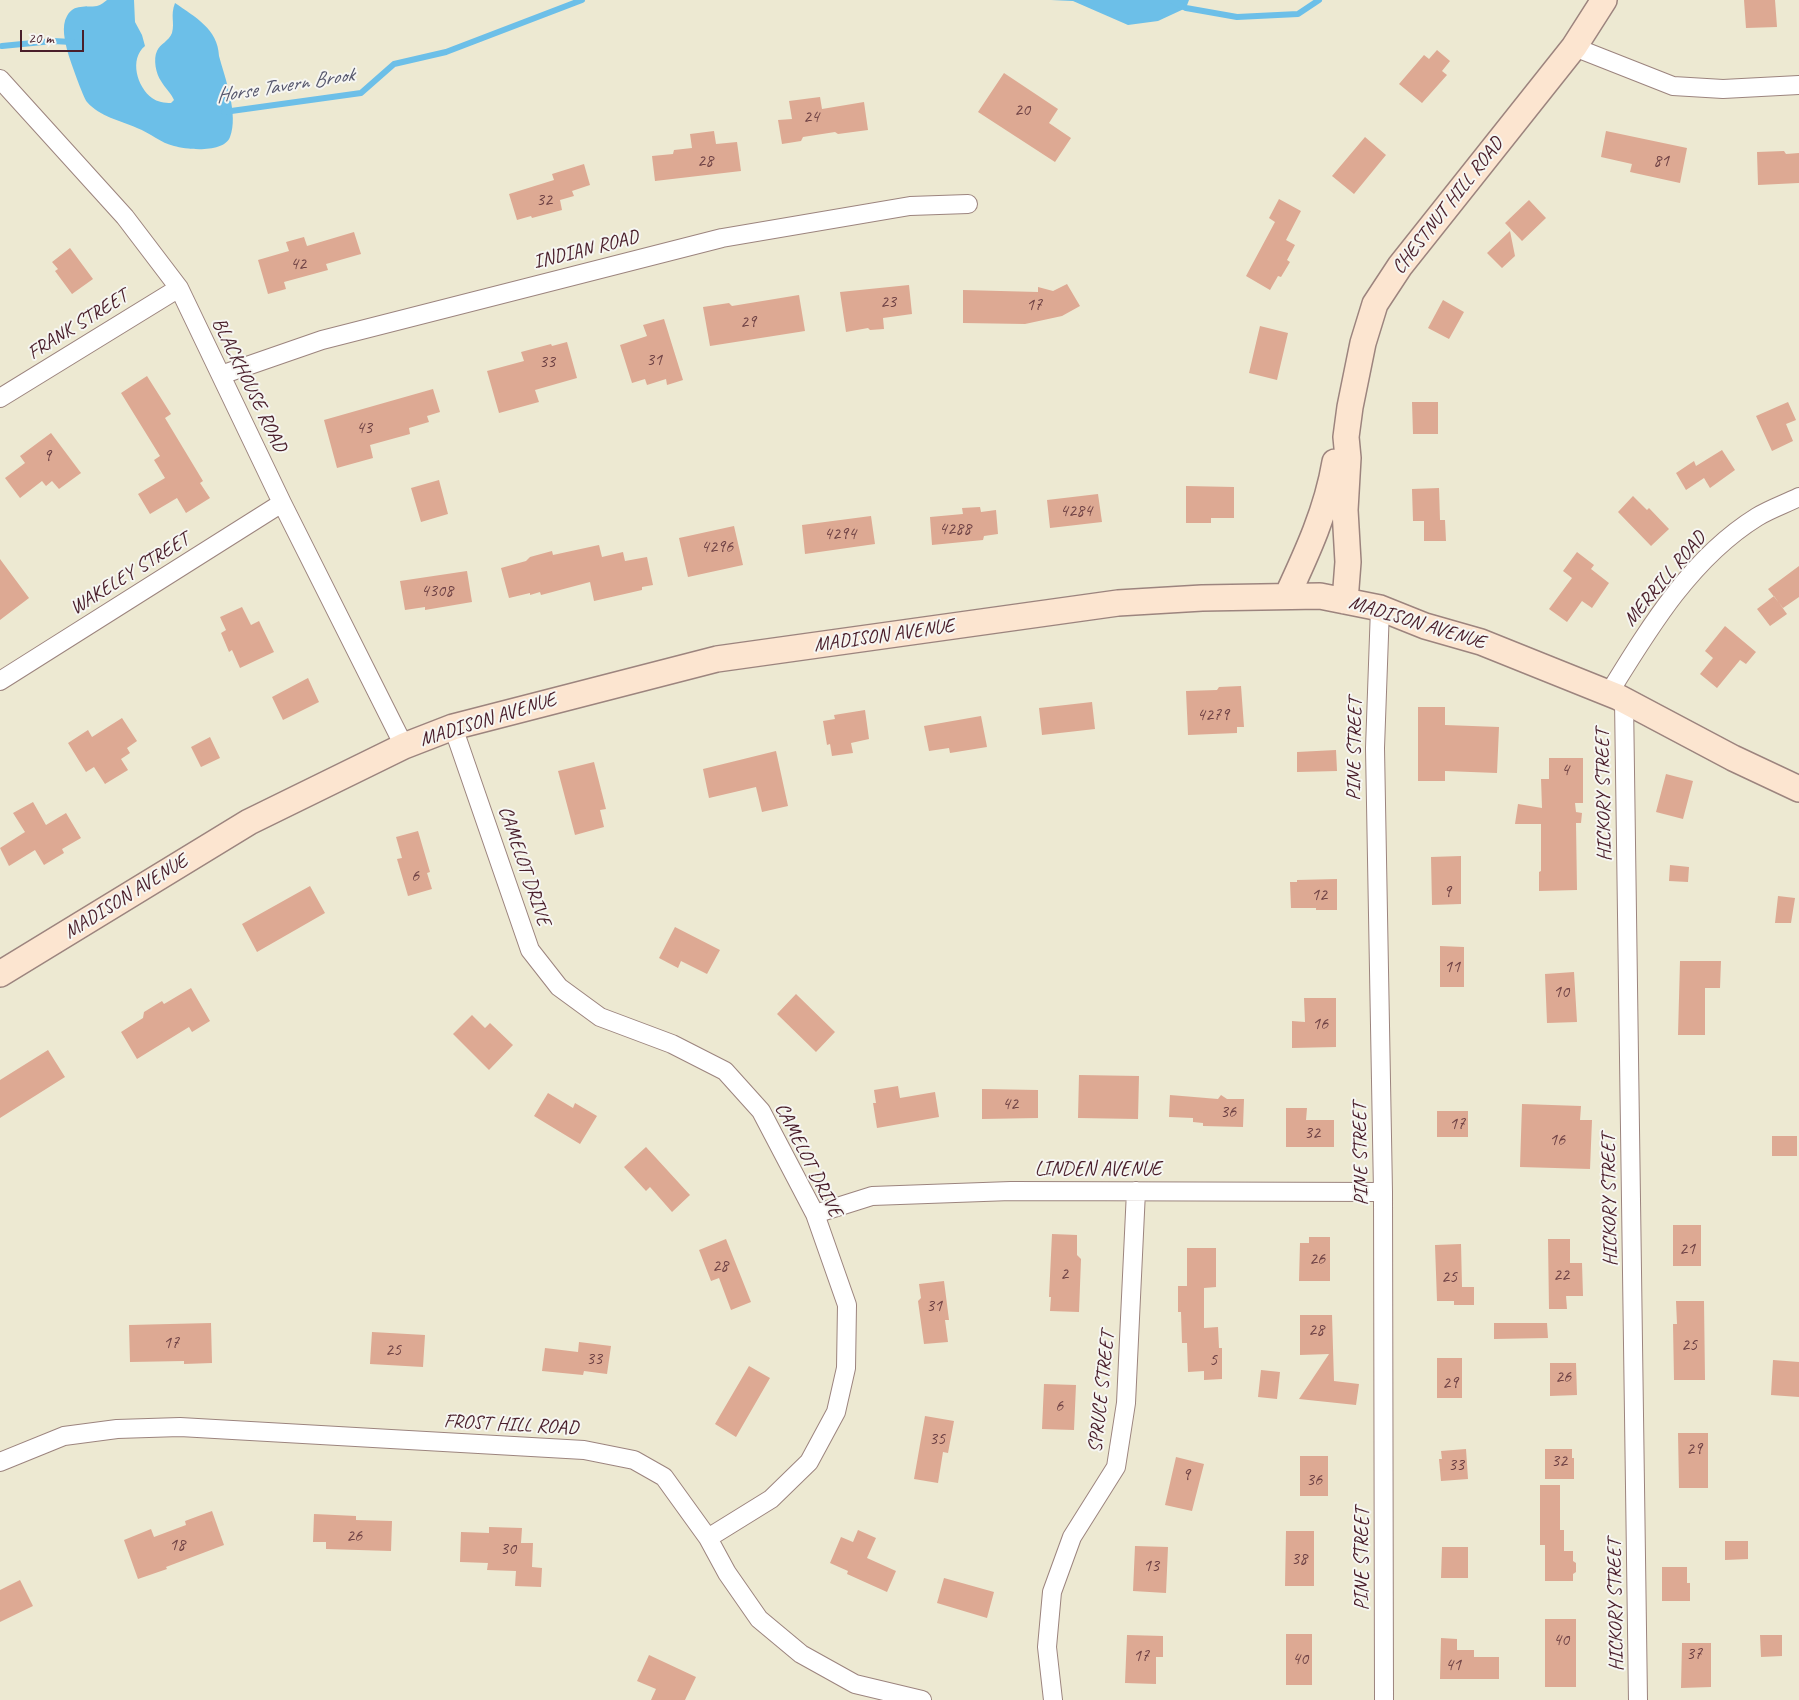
<!DOCTYPE html>
<style>
body{margin:0}
#map{position:relative;width:1799px;height:1700px;overflow:hidden;background:#ede9d2;font-family:Caveat,sans-serif}
canvas{display:block}
.scale{position:absolute;left:20px;top:30px;width:64px;height:22px;box-sizing:border-box;border:2px solid #4a1f2b;border-top:0;padding-left:6px;font-size:15px;line-height:18px;white-space:nowrap;color:#4a1f2b;-webkit-text-stroke:4px #f6f6f2;paint-order:stroke}
</style>
<div id="map">
<canvas width="1799" height="1700"></canvas>
<div class="scale">20 m</div>
</div>
<script>
const c = document.querySelector('canvas').getContext('2d');
c.lineJoin = 'round';
function fillPath(path, color) { c.fillStyle = color; c.fill(path, 'evenodd'); }
function strokePath(path, color, width, dash) { c.strokeStyle = color; c.lineWidth = width; c.lineCap = dash ? 'butt' : 'round'; c.setLineDash(dash || []); c.stroke(path); }
function label(font, color, halo, rows, align = 'center') {
  c.font = font + ' Caveat,sans-serif'; c.lineWidth = 4; c.setLineDash([]); c.textBaseline = 'middle'; c.strokeStyle = halo; c.fillStyle = color; for (const [text, x, y, turn = 0] of rows) {
    c.save(); c.translate(x, y); c.rotate((+turn || 0) * Math.PI / 180); c.textAlign = isNaN(turn) ? turn : align; if (halo) c.strokeText(text, 0, 0); c.fillText(text, 0, 0); c.restore();
  }
}
fillPath(new Path2D(`
 M 107,0 L 134,0 L 135,22 L 142,35 L 145,46 C 129,59 137,87 152,98 C 157,102 165,103 171,103 L 174,100 C 171,93 165,88 161,81 C 156,74 153,59 157,51 C 160,44 169,41 172,33 C 175,22 170,16 175,3 C 195,17 218,29 219,56 C 225,78 239,115 230,137 C 224,153 188,150 174,146 C 161,143 150,133 137,128 C 120,120 100,117 87,102 C 83,97 70,60 68,53 C 65,42 61,26 67,16 C 74,3 86,8 97,6 C 101,5 104,2 107,0 Z
 M 1051,0 L 1189,0 L 1186,8 L 1158,21 L 1128,25 L 1073,1 Z`), '#6cbfe8');
strokePath(new Path2D(`
 M 1171,0 L 1186,8 L 1237,17 L 1298,14 L 1319,0
 M 2,46 L 53,41 L 72,42
 M 224,112 L 361,93 L 394,64 L 446,52 L 582,0`), '#6cbfe8', 6);
fillPath(new Path2D(`
 M 1744,0 L 1775,0 L 1777,27 L 1746,28 Z
 M 1437,50 L 1450,61 L 1442,71 L 1447,75 L 1422,103 L 1399,84 L 1424,55 L 1429,59 Z
 M 1004,73 L 1058,109 L 1049,123 L 1071,138 L 1055,162 L 978,112 Z
 M 820,97 L 822,109 L 864,102 L 868,130 L 838,134 L 835,132 L 803,137 L 801,141 L 782,144 L 778,120 L 792,119 L 789,101 Z
 M 714,131 L 716,144 L 737,142 L 741,171 L 655,181 L 652,156 L 673,154 L 674,150 L 692,148 L 690,134 Z
 M 1606,131 L 1687,148 L 1680,183 L 1630,172 L 1632,164 L 1601,157 Z
 M 1365,137 L 1386,155 L 1354,194 L 1332,176 Z
 M 1784,151 L 1786,154 L 1799,153 L 1799,183 L 1758,185 L 1757,152 Z
 M 584,164 L 590,185 L 572,191 L 574,196 L 560,200 L 562,210 L 532,218 L 531,216 L 517,220 L 509,194 L 554,180 L 552,174 Z
 M 1279,199 L 1301,211 L 1286,240 L 1295,245 L 1287,260 L 1290,262 L 1281,277 L 1278,276 L 1270,290 L 1246,276 L 1275,222 L 1269,218 Z
 M 1529,200 L 1546,218 L 1522,241 L 1505,223 Z
 M 1510,231 L 1515,256 L 1502,268 L 1487,253 Z
 M 354,232 L 361,254 L 326,264 L 328,270 L 284,282 L 286,289 L 268,294 L 258,260 L 289,251 L 286,242 L 304,237 L 307,246 Z
 M 70,248 L 93,279 L 72,294 L 55,271 L 58,269 L 52,262 Z
 M 1067,284 L 1080,306 L 1062,316 L 1025,324 L 963,323 L 963,290 L 1038,292 L 1038,287 L 1053,291 Z
 M 909,285 L 912,314 L 883,318 L 884,329 L 870,330 L 868,328 L 846,332 L 840,292 Z
 M 799,295 L 805,331 L 710,346 L 703,307 L 729,303 L 732,306 Z
 M 1443,300 L 1464,312 L 1449,339 L 1428,328 Z
 M 664,319 L 683,380 L 667,385 L 666,379 L 647,385 L 645,379 L 632,383 L 620,345 L 647,336 L 643,325 Z
 M 1260,326 L 1288,333 L 1277,380 L 1249,373 Z
 M 567,342 L 577,378 L 535,390 L 539,402 L 499,413 L 487,371 L 524,361 L 521,352 L 551,344 L 552,346 Z
 M 147,376 L 171,414 L 165,418 L 203,481 L 200,483 L 210,498 L 186,513 L 177,498 L 150,514 L 138,494 L 165,478 L 154,460 L 160,456 L 121,393 Z
 M 433,389 L 440,412 L 427,416 L 429,422 L 409,428 L 410,434 L 370,445 L 373,458 L 337,468 L 324,420 Z
 M 1412,402 L 1438,402 L 1438,434 L 1413,434 Z
 M 1788,402 L 1796,420 L 1786,424 L 1793,441 L 1772,451 L 1756,416 Z
 M 51,433 L 81,473 L 59,489 L 52,481 L 46,486 L 42,481 L 20,498 L 5,478 L 25,463 L 20,456 Z
 M 1722,450 L 1735,470 L 1710,488 L 1704,478 L 1686,490 L 1676,473 L 1694,461 L 1696,466 Z
 M 439,480 L 448,514 L 421,522 L 411,488 Z
 M 1186,486 L 1234,487 L 1234,518 L 1211,518 L 1211,523 L 1186,523 Z
 M 1439,488 L 1440,520 L 1445,520 L 1446,541 L 1424,541 L 1424,521 L 1413,521 L 1412,489 Z
 M 1098,494 L 1102,522 L 1050,528 L 1047,500 Z
 M 1633,496 L 1647,510 L 1649,508 L 1669,529 L 1651,546 L 1618,512 Z
 M 980,507 L 981,512 L 996,510 L 998,534 L 984,536 L 983,540 L 932,545 L 930,517 L 963,514 L 962,508 Z
 M 871,516 L 875,544 L 805,554 L 802,525 Z
 M 734,526 L 743,565 L 688,577 L 679,538 Z
 M 599,545 L 602,557 L 623,552 L 625,561 L 647,557 L 653,585 L 642,587 L 642,590 L 594,601 L 590,582 L 541,595 L 540,592 L 530,595 L 530,593 L 509,598 L 501,568 L 526,561 L 530,557 L 552,551 L 553,555 Z
 M 1577,552 L 1594,565 L 1591,569 L 1609,583 L 1592,608 L 1582,601 L 1567,622 L 1549,609 L 1572,578 L 1563,571 Z
 M 0,559 L 29,598 L 0,620 Z
 M 1799,566 L 1799,597 L 1783,608 L 1768,589 Z
 M 467,571 L 472,602 L 425,610 L 425,607 L 405,610 L 400,581 Z
 M 1774,596 L 1787,614 L 1770,626 L 1757,609 Z
 M 242,607 L 251,625 L 259,621 L 274,652 L 240,668 L 232,650 L 229,652 L 221,633 L 226,630 L 220,617 Z
 M 1725,626 L 1756,652 L 1746,664 L 1740,660 L 1717,688 L 1700,674 L 1713,658 L 1705,651 Z
 M 308,678 L 319,702 L 283,720 L 272,697 Z
 M 1241,686 L 1244,727 L 1237,727 L 1237,733 L 1188,735 L 1186,691 L 1217,690 L 1219,687 Z
 M 1092,702 L 1095,729 L 1042,735 L 1039,708 Z
 M 1418,707 L 1445,707 L 1445,725 L 1499,727 L 1497,773 L 1445,771 L 1445,781 L 1418,781 Z
 M 865,710 L 869,739 L 851,743 L 853,753 L 832,756 L 830,744 L 827,745 L 823,721 L 835,719 L 834,715 Z
 M 981,716 L 987,747 L 950,753 L 949,748 L 929,751 L 924,726 Z
 M 122,718 L 137,741 L 127,748 L 130,753 L 121,759 L 128,770 L 105,784 L 94,767 L 86,772 L 68,743 L 88,730 L 92,737 Z
 M 210,737 L 220,758 L 201,767 L 191,747 Z
 M 1336,750 L 1337,771 L 1297,772 L 1297,752 Z
 M 776,751 L 788,806 L 762,812 L 756,787 L 709,798 L 703,769 Z
 M 1549,758 L 1583,758 L 1583,803 L 1575,803 L 1576,812 L 1582,813 L 1581,823 L 1576,823 L 1577,890 L 1539,891 L 1539,872 L 1541,871 L 1541,824 L 1515,824 L 1518,804 L 1542,808 L 1541,779 L 1549,779 Z
 M 594,762 L 606,809 L 600,810 L 604,827 L 575,835 L 558,771 Z
 M 1666,774 L 1693,781 L 1683,819 L 1656,812 Z
 M 33,802 L 46,825 L 66,813 L 81,838 L 62,849 L 64,853 L 44,865 L 35,850 L 9,866 L 0,848 L 25,832 L 13,813 Z
 M 418,831 L 430,872 L 427,873 L 432,889 L 408,896 L 397,859 L 402,858 L 396,837 Z
 M 1461,856 L 1461,904 L 1432,905 L 1431,857 Z
 M 1670,865 L 1689,867 L 1688,882 L 1669,881 Z
 M 1337,879 L 1337,910 L 1316,910 L 1316,908 L 1291,908 L 1290,882 L 1297,882 L 1297,880 Z
 M 310,886 L 325,913 L 257,952 L 242,924 Z
 M 1778,896 L 1795,898 L 1791,923 L 1775,923 Z
 M 675,927 L 720,950 L 707,974 L 681,961 L 678,968 L 659,958 Z
 M 1440,946 L 1464,947 L 1464,987 L 1440,987 Z
 M 1680,961 L 1721,961 L 1720,988 L 1705,988 L 1705,1035 L 1678,1035 Z
 M 1574,972 L 1577,1022 L 1547,1023 L 1545,974 Z
 M 191,988 L 210,1021 L 192,1032 L 189,1027 L 137,1059 L 121,1032 L 143,1018 L 144,1012 L 162,1001 L 164,1004 Z
 M 796,994 L 835,1032 L 816,1052 L 777,1014 Z
 M 1304,998 L 1336,998 L 1336,1047 L 1292,1048 L 1292,1021 L 1305,1022 Z
 M 472,1015 L 485,1028 L 490,1023 L 513,1045 L 489,1070 L 453,1034 Z
 M 48,1050 L 65,1077 L 0,1118 L 0,1080 Z
 M 1079,1075 L 1139,1076 L 1138,1119 L 1078,1118 Z
 M 898,1086 L 900,1098 L 935,1092 L 939,1117 L 877,1128 L 873,1103 L 876,1103 L 874,1090 Z
 M 982,1089 L 1038,1090 L 1038,1118 L 982,1119 Z
 M 548,1093 L 573,1108 L 575,1103 L 597,1116 L 580,1144 L 534,1116 Z
 M 1170,1095 L 1218,1099 L 1221,1095 L 1227,1099 L 1244,1099 L 1243,1127 L 1203,1126 L 1203,1123 L 1193,1122 L 1193,1118 L 1169,1117 Z
 M 1522,1104 L 1581,1106 L 1580,1120 L 1592,1120 L 1590,1169 L 1520,1167 Z
 M 1286,1108 L 1307,1108 L 1306,1120 L 1334,1120 L 1334,1147 L 1286,1147 Z
 M 1437,1111 L 1468,1111 L 1468,1137 L 1437,1137 Z
 M 1772,1136 L 1797,1136 L 1797,1156 L 1772,1156 Z
 M 646,1147 L 690,1195 L 672,1212 L 650,1187 L 646,1191 L 624,1167 Z
 M 1673,1225 L 1701,1225 L 1701,1266 L 1673,1266 Z
 M 1052,1234 L 1077,1235 L 1077,1255 L 1081,1259 L 1079,1312 L 1050,1311 L 1051,1297 L 1049,1297 Z
 M 1309,1237 L 1330,1237 L 1330,1281 L 1299,1281 L 1300,1243 L 1309,1243 Z
 M 726,1239 L 751,1302 L 731,1310 L 719,1278 L 711,1281 L 699,1250 Z
 M 1548,1239 L 1570,1239 L 1570,1263 L 1582,1263 L 1583,1296 L 1566,1296 L 1567,1309 L 1549,1309 Z
 M 1461,1244 L 1462,1287 L 1474,1287 L 1474,1305 L 1454,1305 L 1454,1301 L 1437,1301 L 1435,1245 Z
 M 1187,1248 L 1216,1248 L 1216,1287 L 1204,1288 L 1204,1328 L 1218,1327 L 1219,1348 L 1222,1348 L 1222,1379 L 1204,1380 L 1204,1371 L 1188,1372 L 1187,1343 L 1182,1343 L 1181,1312 L 1178,1312 L 1178,1286 L 1187,1286 Z
 M 944,1281 L 949,1320 L 945,1320 L 948,1342 L 924,1344 L 918,1301 L 921,1298 L 919,1284 Z
 M 1676,1301 L 1704,1301 L 1705,1380 L 1674,1380 L 1673,1324 L 1677,1324 Z
 M 1300,1315 L 1332,1315 L 1334,1381 L 1359,1384 L 1356,1405 L 1299,1399 L 1329,1354 L 1300,1355 Z
 M 211,1323 L 212,1363 L 184,1364 L 184,1361 L 130,1362 L 129,1325 Z
 M 1494,1323 L 1547,1323 L 1548,1338 L 1494,1339 Z
 M 372,1332 L 425,1335 L 423,1367 L 370,1364 Z
 M 579,1342 L 611,1346 L 607,1374 L 584,1371 L 583,1375 L 542,1371 L 545,1348 L 578,1352 Z
 M 1437,1358 L 1462,1358 L 1462,1398 L 1437,1398 Z
 M 1773,1360 L 1799,1362 L 1799,1397 L 1771,1395 Z
 M 1550,1363 L 1576,1363 L 1577,1395 L 1550,1396 Z
 M 749,1366 L 770,1378 L 736,1437 L 715,1424 Z
 M 1261,1370 L 1280,1372 L 1277,1399 L 1258,1397 Z
 M 1044,1384 L 1076,1385 L 1074,1430 L 1042,1429 Z
 M 925,1416 L 954,1421 L 948,1453 L 943,1452 L 938,1483 L 914,1479 Z
 M 1678,1433 L 1708,1433 L 1708,1488 L 1679,1488 Z
 M 1466,1449 L 1468,1479 L 1441,1481 L 1439,1459 L 1442,1459 L 1441,1451 Z
 M 1545,1449 L 1572,1449 L 1572,1458 L 1574,1458 L 1574,1479 L 1545,1479 Z
 M 1300,1456 L 1328,1456 L 1328,1496 L 1300,1496 Z
 M 1176,1457 L 1204,1464 L 1192,1511 L 1165,1505 Z
 M 1540,1485 L 1560,1485 L 1560,1530 L 1564,1530 L 1564,1551 L 1573,1551 L 1573,1561 L 1576,1563 L 1576,1572 L 1573,1574 L 1573,1581 L 1545,1581 L 1545,1545 L 1540,1545 Z
 M 212,1511 L 224,1545 L 166,1567 L 167,1569 L 138,1579 L 124,1540 L 151,1529 L 154,1537 L 186,1525 L 185,1521 Z
 M 314,1514 L 356,1516 L 356,1520 L 392,1521 L 391,1551 L 326,1549 L 326,1542 L 313,1542 Z
 M 489,1527 L 522,1528 L 521,1543 L 533,1543 L 532,1567 L 542,1568 L 541,1587 L 515,1586 L 516,1571 L 487,1570 L 488,1563 L 460,1562 L 461,1532 L 489,1533 Z
 M 858,1530 L 876,1538 L 867,1558 L 896,1571 L 887,1592 L 847,1574 L 848,1571 L 830,1563 L 841,1537 L 853,1542 Z
 M 1286,1531 L 1314,1531 L 1314,1586 L 1285,1586 Z
 M 1725,1541 L 1748,1541 L 1748,1559 L 1725,1560 Z
 M 1135,1546 L 1168,1547 L 1166,1593 L 1133,1591 Z
 M 1442,1547 L 1468,1547 L 1468,1578 L 1441,1578 Z
 M 1662,1567 L 1687,1567 L 1687,1583 L 1690,1583 L 1690,1601 L 1662,1601 Z
 M 944,1578 L 994,1592 L 987,1618 L 937,1603 Z
 M 20,1580 L 33,1606 L 0,1622 L 0,1590 Z
 M 1545,1619 L 1576,1619 L 1576,1687 L 1545,1687 Z
 M 1286,1634 L 1312,1634 L 1312,1685 L 1286,1685 Z
 M 1127,1635 L 1163,1636 L 1163,1657 L 1156,1657 L 1156,1684 L 1125,1683 Z
 M 1760,1635 L 1782,1635 L 1782,1656 L 1761,1657 Z
 M 1441,1638 L 1457,1639 L 1457,1650 L 1474,1650 L 1474,1657 L 1499,1657 L 1499,1679 L 1440,1679 Z
 M 1682,1643 L 1711,1643 L 1711,1687 L 1681,1688 Z
 M 649,1655 L 696,1677 L 685,1700 L 651,1700 L 656,1689 L 637,1681 Z`), '#dda993');
const street = new Path2D(`
 M 1574,47 L 1673,86 L 1723,89 L 1799,85
 M 0,79 L 125,217 L 179,288 L 282,503 L 404,746
 M 221,375 L 322,340 L 722,238 L 910,206 L 968,204
 M 0,398 L 179,288
 M 1380,608 L 1375,748 L 1383,1192 L 1384,1700
 M 0,681 L 282,503
 M 1609,693 C 1649,628 1691,558 1757,517 C 1770,509 1785,504 1799,497
 M 1624,700 L 1638,1700
 M 453,727 L 530,950 L 559,987 L 600,1017 L 672,1044 L 725,1071 L 761,1111 L 815,1214 L 847,1305 L 846,1368 L 836,1412 L 809,1462 L 771,1499 L 708,1538
 M 815,1214 L 872,1196 L 1011,1191 L 1383,1192
 M 0,1462 L 64,1436 L 117,1429 L 180,1427 L 584,1450 L 634,1460 L 664,1477 L 708,1538 L 727,1573 L 759,1619 L 801,1654 L 855,1684 L 922,1700
 M 1053,1700 L 1047,1647 L 1052,1592 L 1072,1537 L 1116,1467 L 1126,1403 L 1136,1191`);
const secondary = new Path2D(`
 M 1287,596 C 1307,553 1327,510 1335,462
 M 1345,601 L 1348,562 L 1345,510 L 1348,458 L 1346,437 L 1350,407 L 1363,343 L 1375,304 L 1400,266 L 1574,47 L 1604,0
 M 0,974 L 249,822 L 404,746 L 453,727 L 717,659 L 1118,603 L 1202,598 L 1320,596 L 1380,608 L 1425,626 L 1481,642 L 1618,697 L 1733,758 L 1799,789`);
strokePath(street, '#9c847e', 20);
strokePath(secondary, '#9c847e', 28);
strokePath(street, '#fff', 18);
strokePath(secondary, '#fce5d0', 25);
label('18px', '#6f4245', null, [
 ["20",1022,110],
 ["24",811,117],
 ["28",705,161],
 ["81",1661,161],
 ["32",544,200],
 ["42",298,264],
 ["23",888,302],
 ["17",1034,305],
 ["29",748,322],
 ["31",654,360],
 ["33",547,362],
 ["43",364,428],
 ["9",47,456],
 ["4284",1076,511],
 ["4288",955,529],
 ["4294",840,534],
 ["4296",717,547],
 ["4308",437,591],
 ["4279",1213,715],
 ["4",1565,770],
 ["6",415,876],
 ["9",1447,892],
 ["12",1319,895],
 ["11",1452,967],
 ["10",1561,992],
 ["16",1320,1024],
 ["42",1010,1104],
 ["36",1228,1112],
 ["17",1457,1124],
 ["32",1312,1133],
 ["16",1557,1140],
 ["21",1687,1249],
 ["26",1317,1259],
 ["28",720,1266],
 ["2",1064,1274],
 ["22",1561,1275],
 ["25",1449,1277],
 ["31",934,1306],
 ["28",1316,1330],
 ["17",171,1343],
 ["25",1689,1345],
 ["25",393,1350],
 ["33",594,1359],
 ["5",1213,1360],
 ["26",1563,1377],
 ["29",1450,1383],
 ["6",1059,1406],
 ["35",937,1439],
 ["29",1694,1449],
 ["32",1559,1461],
 ["33",1456,1465],
 ["9",1186,1475],
 ["36",1314,1480],
 ["26",354,1536],
 ["18",177,1545],
 ["30",508,1549],
 ["38",1299,1559],
 ["13",1151,1566],
 ["40",1561,1640],
 ["37",1694,1654],
 ["17",1141,1656],
 ["40",1300,1659],
 ["41",1453,1665]
]);
label('20px', '#4a1f2b', '#f6f6f2', [
 ["CHESTNUT HILL ROAD",1448,206,-52],
 ["INDIAN ROAD",586,250,-14],
 ["FRANK STREET",78,325,-32],
 ["BLACKHOUSE ROAD",249,385,64],
 ["WAKELEY STREET",130,574,-32],
 ["MERRILL ROAD",1665,579,-50],
 ["MADISON AVENUE",1417,623,17],
 ["MADISON AVENUE",884,636,-8],
 ["MADISON AVENUE",488,720,-17],
 ["PINE STREET",1355,749,-89],
 ["HICKORY STREET",1604,795,-91],
 ["CAMELOT DRIVE",524,866,71],
 ["MADISON AVENUE",126,897,-32],
 ["PINE STREET",1361,1154,-91],
 ["CAMELOT DRIVE",808,1160,63],
 ["LINDEN AVENUE",1098,1170],
 ["HICKORY STREET",1610,1200,-91],
 ["SPRUCE STREET",1102,1392,-84],
 ["FROST HILL ROAD",511,1425,3],
 ["PINE STREET",1363,1559,-90],
 ["HICKORY STREET",1616,1605,-91]
]);
label('italic 21px', '#56576d', '#f6f6f2', [
 ["Horse Tavern Brook",285,86,-9]
]);
</script>
